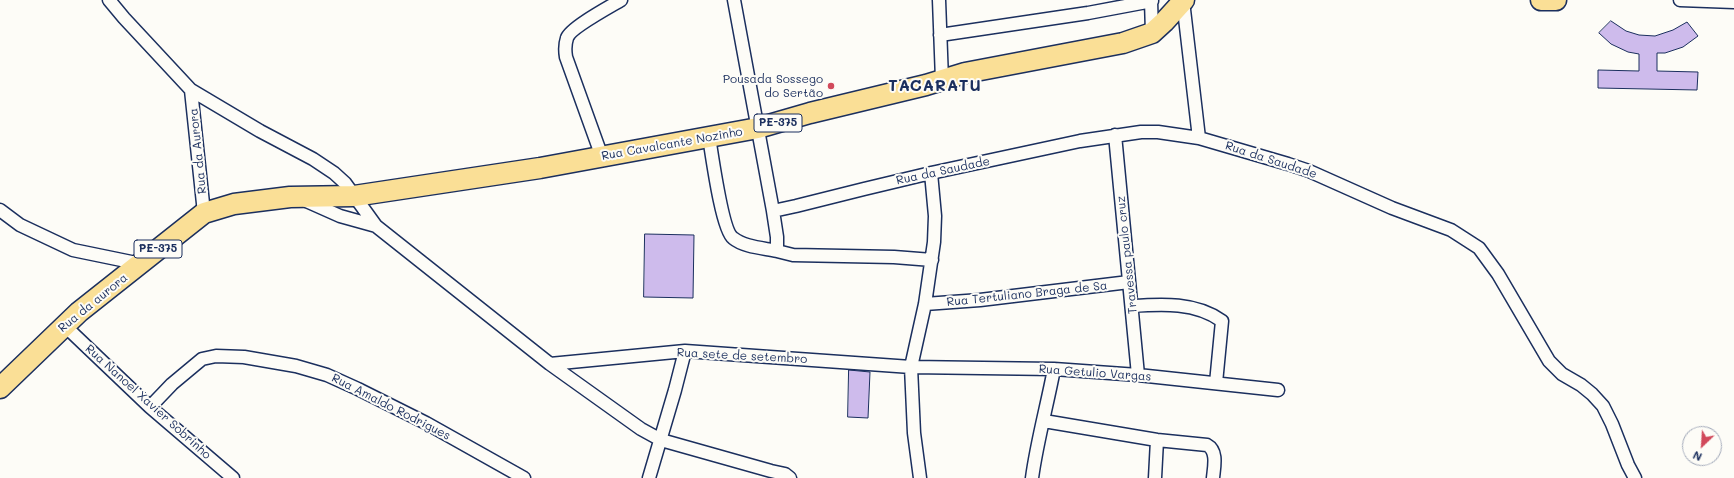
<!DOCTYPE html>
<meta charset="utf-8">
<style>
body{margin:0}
#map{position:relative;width:1734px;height:478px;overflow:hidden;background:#fdfcf7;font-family:Mali,sans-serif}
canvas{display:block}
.north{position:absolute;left:1682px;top:426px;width:40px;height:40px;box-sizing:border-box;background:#fdfcf7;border:1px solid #a3aaba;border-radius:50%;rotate:205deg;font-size:11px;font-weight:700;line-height:16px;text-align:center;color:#1b2f5e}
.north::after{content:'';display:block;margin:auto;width:14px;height:18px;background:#d1495b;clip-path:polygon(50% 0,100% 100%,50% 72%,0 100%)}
</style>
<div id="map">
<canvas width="1734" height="478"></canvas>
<div class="north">N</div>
</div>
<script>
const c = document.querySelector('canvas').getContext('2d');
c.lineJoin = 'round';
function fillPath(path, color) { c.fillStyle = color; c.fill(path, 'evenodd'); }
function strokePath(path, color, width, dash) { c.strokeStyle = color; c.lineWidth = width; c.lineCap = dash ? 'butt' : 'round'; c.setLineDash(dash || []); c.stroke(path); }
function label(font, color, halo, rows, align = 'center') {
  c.font = font + ' Mali,sans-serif'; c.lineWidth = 4; c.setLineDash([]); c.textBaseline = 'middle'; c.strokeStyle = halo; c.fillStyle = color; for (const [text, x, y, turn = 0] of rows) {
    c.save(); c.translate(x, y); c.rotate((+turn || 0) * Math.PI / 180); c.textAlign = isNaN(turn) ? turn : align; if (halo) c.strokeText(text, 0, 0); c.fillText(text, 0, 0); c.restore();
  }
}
const building = new Path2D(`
 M 1611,21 L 1626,31 L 1639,35 L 1655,36 L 1673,30 L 1687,22 L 1698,36 L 1683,47 L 1665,53 L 1657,53 L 1657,71 L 1698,72 L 1697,90 L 1598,88 L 1598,70 L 1639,71 L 1639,54 L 1628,52 L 1611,44 L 1599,33 Z
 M 645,234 L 694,235 L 693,298 L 644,297 Z
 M 849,370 L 870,372 L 868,418 L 848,417 Z`);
fillPath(building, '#cebbec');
strokePath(building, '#1b2f5e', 1);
const minor = new Path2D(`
 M 109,0 L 124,18 L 191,90 L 260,131 L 313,159 L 334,173 L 345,183 L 376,226 L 550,364 L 641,429 L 661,440 L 771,471 L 785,474 L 790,478
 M 734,0 L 773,211 L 777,237 L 777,251 L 793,255 L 894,257 L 932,260
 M 939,0 L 942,80
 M 1151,0 L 1152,33
 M 1182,0 L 1183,1 L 1199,138
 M 1680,0 L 1734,2
 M 940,35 L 1088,13 L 1152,1
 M 191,90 L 204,213
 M 1115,135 L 1138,375
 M 709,137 C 712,155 722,230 733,238 C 744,247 763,248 777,251
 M 602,157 L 566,57 C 565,51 565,44 567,38 C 570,28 611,6 621,0
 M 304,200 L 340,216 L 376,226
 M 0,210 L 20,225 L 73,250 L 141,264
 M 773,211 L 796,206 L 864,189 L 931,173 L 1080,141 L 1141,132 L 1158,132 L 1199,138 L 1288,164 L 1309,171 L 1392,208 L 1451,230 L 1479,248 L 1498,274 L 1549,361 L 1562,374 L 1581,385 L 1592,394 L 1603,406 L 1612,424 L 1628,465 L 1635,478
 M 925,304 L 980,300 L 1129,282
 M 1132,306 C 1162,304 1196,302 1222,321 L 1216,383
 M 64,325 L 150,407 L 233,478
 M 550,364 L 685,351 L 911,367 L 1054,369 L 1138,375 L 1278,390
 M 150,407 L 172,384 L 202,359 L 216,356 L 244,357 L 296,366 L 327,375 L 358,389 L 426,423 L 524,478
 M 1044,421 L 1157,440 L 1207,445 C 1218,451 1214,467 1213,478
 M 649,478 L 675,390 L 685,351
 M 920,478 L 914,433 L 911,367 L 925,304 L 934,242 L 935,216 L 931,173
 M 1032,478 C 1037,441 1047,406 1054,369
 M 1155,478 L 1157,440`);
const primary = new Path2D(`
 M 1541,0 L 1556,0
 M 0,388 L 79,312 L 204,213 L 234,204 L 290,197 L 354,196 L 540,168 L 758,128 L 810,113 L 926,85 L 965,73 L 1123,43 L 1152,33 L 1164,22 L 1184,0`);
strokePath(minor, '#1b2f5e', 15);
strokePath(primary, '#1b2f5e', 23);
strokePath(minor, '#fdfcf7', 12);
strokePath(primary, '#fadf96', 20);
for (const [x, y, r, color] of [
 [831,86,4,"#d1495b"]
]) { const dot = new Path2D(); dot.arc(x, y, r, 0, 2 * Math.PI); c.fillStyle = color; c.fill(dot); strokePath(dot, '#fdfcf7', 1.5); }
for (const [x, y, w] of [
 [778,123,48],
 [158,249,48]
]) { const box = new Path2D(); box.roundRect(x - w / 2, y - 9, w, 18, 3); c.fillStyle = '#fdfcf7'; c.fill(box); strokePath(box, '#1b2f5e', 1); }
label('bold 11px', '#1b2f5e', null, [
 ["PE-375",778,123],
 ["PE-375",158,249]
]);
label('12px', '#1b2f5e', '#fdfcf7', [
 ["Pousada Sossego",823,79],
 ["do Sertão",823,93]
], 'right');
label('12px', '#1b2f5e', '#fdfcf7', [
 ["Rua Cavalcante Nozinho",672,144,-10],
 ["Rua da Aurora",198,151,-96],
 ["Rua da Saudade",1271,160,18],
 ["Rua da Saudade",943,171,-12],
 ["Travessa paulo cruz",1127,255,-96],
 ["Rua Tertuliano Braga de Sa",1027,294,-6],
 ["Rua da aurora",93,303,-39],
 ["Rua sete de setembro",742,356,3],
 ["Rua Getulio Vargas",1095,373,4],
 ["Rua Nanoel Xavier Sobrinho",148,402,42],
 ["Rua Amaldo Rodrigues",391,407,27]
]);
c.letterSpacing = '1px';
label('bold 16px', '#1b2f5e', '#fdfcf7', [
 ["TACARATU",935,86]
]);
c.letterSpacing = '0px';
</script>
